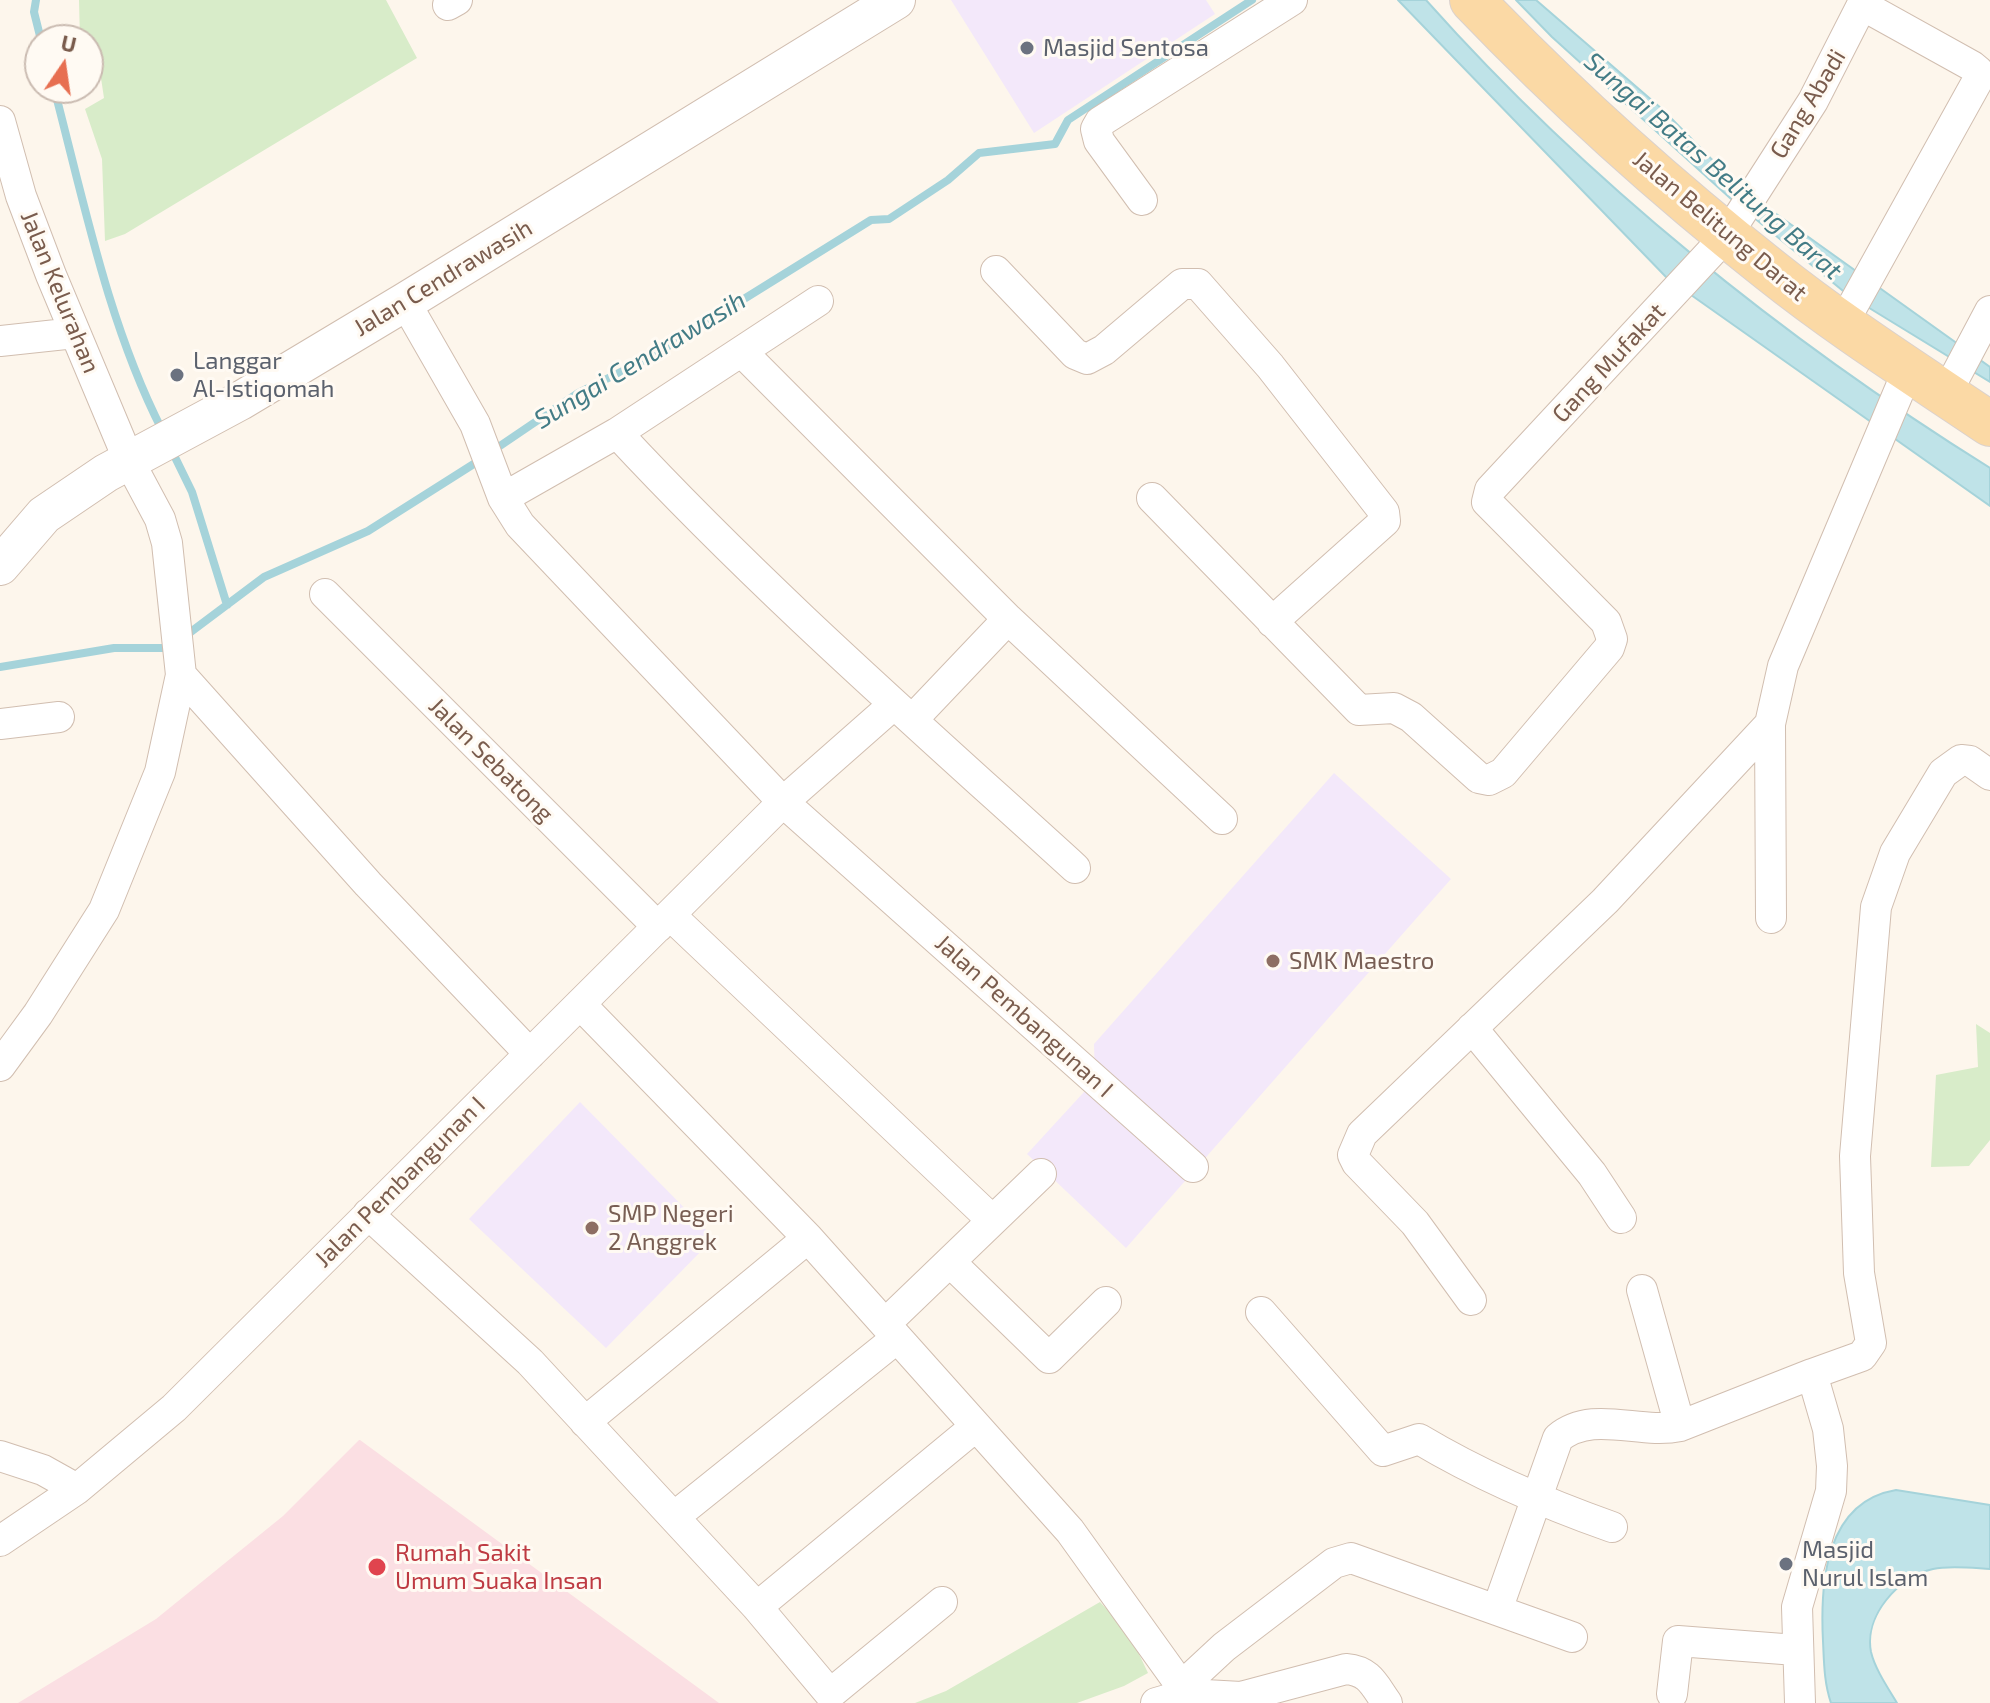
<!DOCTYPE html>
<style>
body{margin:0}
#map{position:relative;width:1990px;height:1703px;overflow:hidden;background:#fdf6ec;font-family:"Exo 2",sans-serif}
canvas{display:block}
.north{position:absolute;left:24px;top:24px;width:80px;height:80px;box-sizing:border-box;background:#fffaf3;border:2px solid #cabbb1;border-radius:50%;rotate:13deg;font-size:22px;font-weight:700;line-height:32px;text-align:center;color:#7a5c4d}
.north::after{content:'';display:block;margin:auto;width:28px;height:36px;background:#e76f51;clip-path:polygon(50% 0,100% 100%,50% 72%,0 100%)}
</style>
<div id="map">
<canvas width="1990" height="1703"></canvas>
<div class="north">U</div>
</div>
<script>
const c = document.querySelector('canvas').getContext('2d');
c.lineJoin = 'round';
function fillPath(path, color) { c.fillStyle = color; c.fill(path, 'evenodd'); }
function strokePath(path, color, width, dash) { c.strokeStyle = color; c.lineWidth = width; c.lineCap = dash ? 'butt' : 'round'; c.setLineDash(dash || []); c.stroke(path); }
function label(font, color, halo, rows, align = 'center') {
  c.font = font + ' "Exo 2",sans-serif'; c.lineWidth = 6; c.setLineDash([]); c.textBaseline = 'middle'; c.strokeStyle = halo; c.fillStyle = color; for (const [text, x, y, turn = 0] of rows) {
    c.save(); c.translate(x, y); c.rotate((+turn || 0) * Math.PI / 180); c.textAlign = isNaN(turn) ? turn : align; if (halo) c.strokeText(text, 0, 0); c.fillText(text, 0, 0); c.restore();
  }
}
fillPath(new Path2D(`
 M 951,0 L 1206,0 L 1215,14 L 1034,133 Z
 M 1334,773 L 1451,879 L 1126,1248 L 1027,1154 L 1095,1080 L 1094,1044 Z
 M 580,1102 L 714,1238 L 606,1348 L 469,1219 Z`), '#f3e8fa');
fillPath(new Path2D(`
 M 359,1440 L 360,1440 L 719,1703 L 18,1703 L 156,1619 L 283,1516 Z`), '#fbdfe3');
fillPath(new Path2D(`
 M 79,0 L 386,0 L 417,58 L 125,234 L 105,241 L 102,159 L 85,109 L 104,98 L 96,45 L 80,40 Z
 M 1976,1024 L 1990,1033 L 1990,1140 L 1969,1166 L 1931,1167 L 1936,1075 L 1978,1067 Z
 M 1100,1602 L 1129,1633 L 1148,1673 L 1124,1686 L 1077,1703 L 915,1703 L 946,1691 Z`), '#d8ecc9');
const water = new Path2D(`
 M 1398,0 L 1426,0 C 1587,181 1785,340 1990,468 L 1990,506 L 1667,278 Z
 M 1516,0 L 1536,0 L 1662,109 L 1740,188 L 1990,367 L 1990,382 L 1848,295 L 1730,198 L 1552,37 Z
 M 1896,1490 L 1990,1505 L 1990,1569 C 1973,1568 1950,1565 1933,1569 C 1898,1577 1864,1616 1871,1652 C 1875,1669 1888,1688 1897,1703 L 1831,1703 C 1824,1683 1824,1662 1823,1641 C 1820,1583 1825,1502 1896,1490 Z`);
fillPath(water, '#bfe3e8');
strokePath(water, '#a5d3da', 2);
strokePath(new Path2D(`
 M 36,0 L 34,12 L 41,40
 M 54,88 C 84,202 108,324 162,430
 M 171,449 L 192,492 L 227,605
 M 491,452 L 578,393 L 649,358 L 871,220 L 889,219 L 948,180 L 979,153 L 1055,144 L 1068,120 L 1252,0
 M 184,637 L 264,577 L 368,531 L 480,460
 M 0,667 L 114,648 L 169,648 L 173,645`), '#a5d3da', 8);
const minor = new Path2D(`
 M 448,5 L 457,0
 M 0,121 L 21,196 L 51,275 L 129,461 L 160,519 L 167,543 L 181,675 L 160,772 L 104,910 L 38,1014 L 0,1066
 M 1142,200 L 1099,141 L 1096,129 L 1100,122 L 1292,0
 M 996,271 L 1075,354 L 1087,359 L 1104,350 L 1182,284 L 1198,284 L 1270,366 L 1384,512 L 1385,521 L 1272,622
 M 405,302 L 475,424 L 503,498 L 520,525 L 783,802 L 1193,1167
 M 1842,325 L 1978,80 L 1978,71 L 1972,66 L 1862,5 L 1865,0
 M 0,341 L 75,333
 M 742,352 L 1008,619 L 912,720
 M 1946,394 L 1990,311
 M 617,433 C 761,588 919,726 1075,868
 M 503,498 L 617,433 L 818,301
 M 1152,498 L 1359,710 L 1394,708 L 1411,717 L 1479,778 L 1489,780 L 1503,773 L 1609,648 L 1612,639 L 1606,622 L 1487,502 L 1490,490 L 1727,235 L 1813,101 L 1862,5
 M 325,594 L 658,927
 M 1008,619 L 1222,819
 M 181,675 L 368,884 L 530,1054
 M 0,724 L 59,717
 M 1770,724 L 1771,918
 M 670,915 L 992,1220
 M 580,1004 L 808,1238 L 1070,1531 L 1187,1694
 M 1472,1028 L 1592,1174 L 1621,1218
 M 368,1214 L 530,1362 L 757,1607 L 830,1694 L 942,1602
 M 950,1262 L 1049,1358 L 1106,1302
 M 1642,1290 L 1680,1426
 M 1471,1300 L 1415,1223 L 1357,1163 L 1353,1155 L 1362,1134 L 1605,901 L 1770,724 L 1783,666 L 1908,370
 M 1261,1312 L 1383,1451 L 1419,1439 C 1481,1476 1544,1503 1612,1527
 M 885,1324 L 1041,1174
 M 1812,1374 L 1862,1356 L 1871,1343 L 1859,1273 L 1855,1156 L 1876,907 L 1895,853 L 1943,773 L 1961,760 L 1970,761 L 1990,775
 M 585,1422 L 808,1238
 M 0,1456 L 43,1470 L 77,1489
 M 674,1517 L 897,1338
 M 0,1541 L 77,1489 L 174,1408 L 783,802 L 892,706
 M 757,1607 L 975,1427
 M 1497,1610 L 1558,1438 C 1593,1409 1639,1435 1680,1426 L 1812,1374 L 1828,1429 L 1832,1466 L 1831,1491 L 1797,1607 L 1800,1703
 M 1182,1686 L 1224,1647 L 1334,1563 L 1351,1558 L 1572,1637
 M 1672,1694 L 1678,1641 L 1796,1650
 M 1156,1703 L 1187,1694 L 1241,1697 L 1346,1669 C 1370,1671 1374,1685 1387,1703`);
const tertiary = new Path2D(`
 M 0,566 L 44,515 L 106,473 L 240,401 L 405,302 L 896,0`);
const primary = new Path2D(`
 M 1472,0 C 1564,96 1665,187 1770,270 C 1840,326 1916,374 1990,424`);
strokePath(minor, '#d1beb0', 32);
strokePath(tertiary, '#d1beb0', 40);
strokePath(primary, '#dad1cd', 46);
strokePath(minor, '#fff', 30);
strokePath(tertiary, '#fff', 38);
strokePath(primary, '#fbd9a5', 44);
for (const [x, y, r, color] of [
 [1027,48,8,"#6b7280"],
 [177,375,8,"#6b7280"],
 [1273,961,8,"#8d6e63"],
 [592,1228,8,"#8d6e63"],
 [1786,1564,8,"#6b7280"],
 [377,1567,10,"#e0444e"]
]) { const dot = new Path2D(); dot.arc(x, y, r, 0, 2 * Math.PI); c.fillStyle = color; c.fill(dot); strokePath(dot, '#fffaf3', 3); }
label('24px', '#5b616d', '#fffaf3', [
 ["Masjid Sentosa",1043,48],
 ["Langgar",193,361],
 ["Al-Istiqomah",193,389],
 ["Masjid",1802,1550],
 ["Nurul Islam",1802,1578]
], 'left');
label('24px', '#7a5c4d', '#fffaf3', [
 ["Gang Abadi",1808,104,-59],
 ["Jalan Belitung Darat",1720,226,40],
 ["Jalan Cendrawasih",443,278,-31],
 ["Jalan Kelurahan",60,292,68],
 ["Gang Mufakat",1609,363,-47],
 ["Jalan Sebatong",491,760,45],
 ["Jalan Pembangunan I",1024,1016,42],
 ["Jalan Pembangunan I",400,1182,-45]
]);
label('24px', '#785e54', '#fffaf3', [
 ["SMK Maestro",1289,961],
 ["SMP Negeri",608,1214],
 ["2 Anggrek",608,1242]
], 'left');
label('24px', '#be3a42', '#fffaf3', [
 ["Rumah Sakit",395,1553],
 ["Umum Suaka Insan",395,1581]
], 'left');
label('italic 26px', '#437c86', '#fffaf3', [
 ["Sungai Batas Belitung Barat",1713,166,41],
 ["Sungai Cendrawasih",640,360,-31]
]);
</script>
